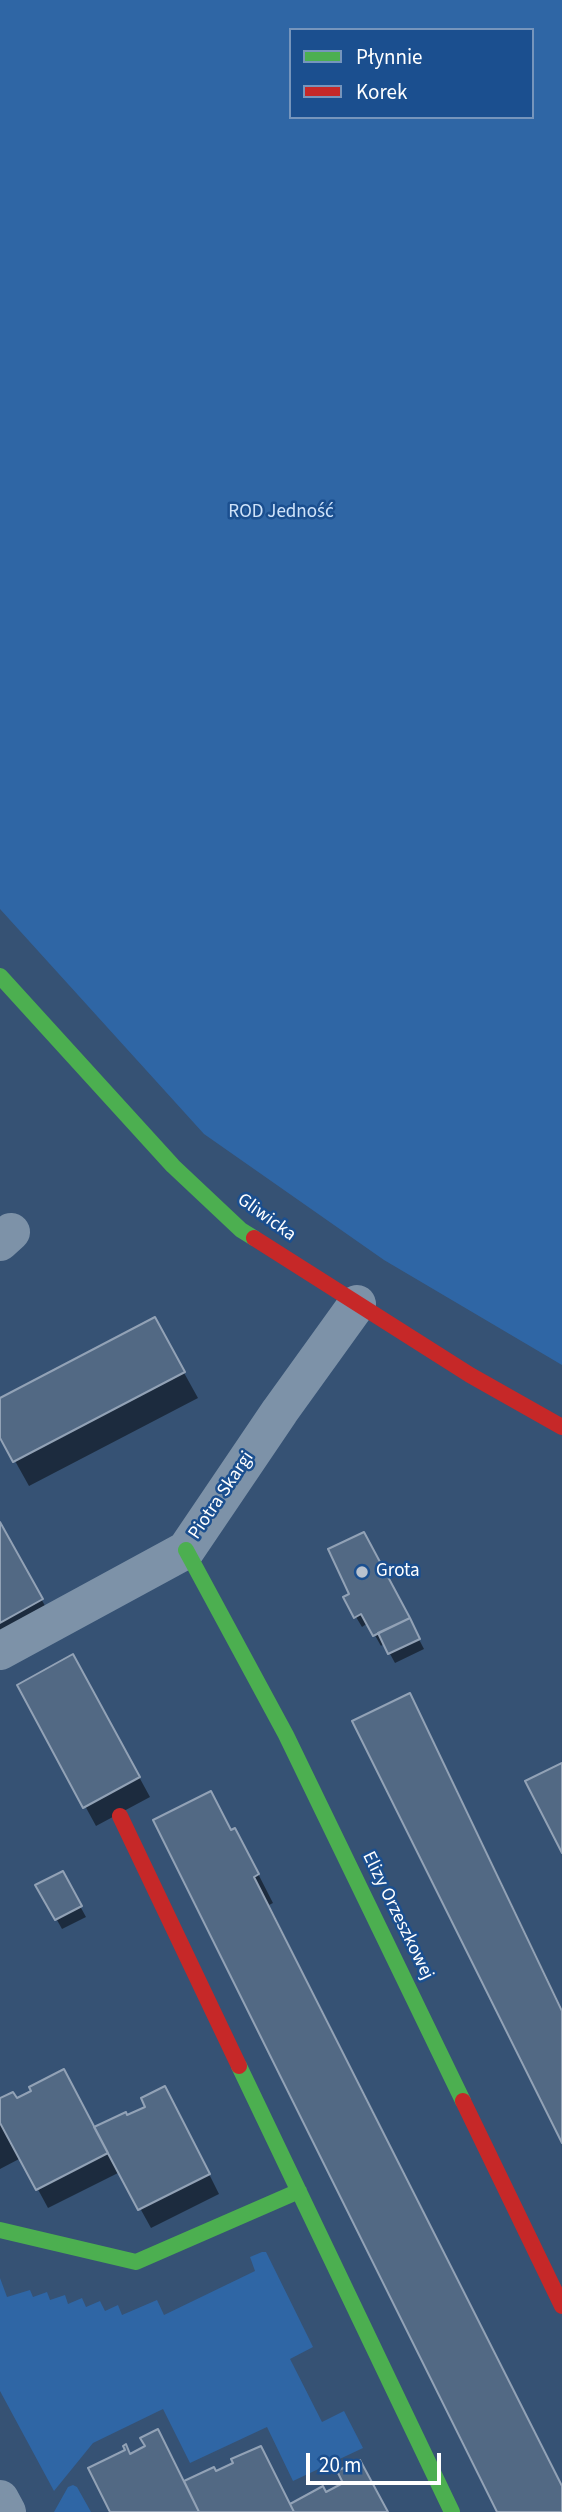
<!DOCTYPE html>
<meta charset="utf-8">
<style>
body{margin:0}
#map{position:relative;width:562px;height:2512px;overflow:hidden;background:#365274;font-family:"Source Sans 3",sans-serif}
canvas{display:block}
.legend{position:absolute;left:289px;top:28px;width:245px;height:91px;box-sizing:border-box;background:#1b4f8f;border:2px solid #7695bc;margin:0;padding:9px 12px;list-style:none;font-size:21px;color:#fff}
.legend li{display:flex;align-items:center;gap:14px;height:35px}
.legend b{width:35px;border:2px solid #7695bc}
.scale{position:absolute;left:306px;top:2453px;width:135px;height:32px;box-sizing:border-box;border:4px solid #fff;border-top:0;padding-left:9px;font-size:21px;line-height:24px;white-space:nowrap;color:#fff;-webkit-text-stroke:5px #1b4f8f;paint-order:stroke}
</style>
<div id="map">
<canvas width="562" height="2512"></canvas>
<ul class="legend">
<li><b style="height:9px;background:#4caf50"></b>Płynnie</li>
<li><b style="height:9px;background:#c62828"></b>Korek</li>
</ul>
<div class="scale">20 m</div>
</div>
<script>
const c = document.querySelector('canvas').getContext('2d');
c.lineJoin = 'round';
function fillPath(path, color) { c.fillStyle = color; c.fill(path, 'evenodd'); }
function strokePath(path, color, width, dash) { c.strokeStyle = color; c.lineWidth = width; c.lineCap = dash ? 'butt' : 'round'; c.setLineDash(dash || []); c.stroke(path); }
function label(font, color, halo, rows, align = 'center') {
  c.font = font + ' "Source Sans 3",sans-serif'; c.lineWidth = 5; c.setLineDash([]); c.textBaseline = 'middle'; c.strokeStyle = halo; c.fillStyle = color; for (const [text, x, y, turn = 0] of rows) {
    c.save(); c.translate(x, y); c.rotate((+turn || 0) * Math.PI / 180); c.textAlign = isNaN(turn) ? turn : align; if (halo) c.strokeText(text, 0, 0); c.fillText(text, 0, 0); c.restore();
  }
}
fillPath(new Path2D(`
 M 0,0 L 562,0 L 562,1365 L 384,1260 L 204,1134 L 0,909 ZM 291,30 L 532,30 L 532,117 L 291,117 Z
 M 262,2252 L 266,2252 L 313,2347 L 290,2359 L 322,2422 L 344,2411 L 363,2448 L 293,2481 L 267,2427 L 190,2463 L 163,2409 L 93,2443 L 54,2491 L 0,2391 L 0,2278 L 7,2297 L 30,2290 L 33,2297 L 47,2292 L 50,2300 L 65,2295 L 68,2304 L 82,2298 L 86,2307 L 100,2301 L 105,2311 L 118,2305 L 122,2315 L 157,2300 L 164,2315 L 255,2271 L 250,2257 Z
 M 73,2485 L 77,2487 L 91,2512 L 54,2512 L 68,2487 Z`), '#2f66a5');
fillPath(new Path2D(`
 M 168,1344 L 198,1398 L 29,1486 L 0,1434 L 0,1400 Z
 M 0,1524 L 55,1624 L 0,1651 Z
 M 370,1545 L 424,1649 L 395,1663 L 384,1643 L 381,1646 L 368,1623 L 362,1627 L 356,1617 L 352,1595 Z
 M 84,1676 L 150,1797 L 96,1826 L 19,1685 Z
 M 409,1696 L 425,1723 L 562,2009 L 562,2139 Z
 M 232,1832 L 250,1858 L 273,1903 L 269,1905 L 562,2485 L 562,2512 L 498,2512 Z
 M 62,1873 L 86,1917 L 62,1929 L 38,1886 Z
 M 0,2100 L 16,2100 L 94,2129 L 127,2117 L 176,2108 L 219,2194 L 151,2228 L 120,2172 L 48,2208 L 21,2158 L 0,2169 Z`), '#0007');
const building = new Path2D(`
 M 155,1317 L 185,1372 L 13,1462 L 0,1438 L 0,1398 Z
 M 0,1522 L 43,1599 L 0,1623 Z
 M 364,1532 L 410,1618 L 373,1636 L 361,1614 L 354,1618 L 343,1597 L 349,1594 L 328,1549 Z
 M 410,1618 L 420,1639 L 388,1654 L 378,1633 Z
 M 73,1654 L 140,1777 L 83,1808 L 17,1685 Z
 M 410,1693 L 562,2011 L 562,2143 L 352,1721 Z
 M 562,1763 L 562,1853 L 525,1781 Z
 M 211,1791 L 231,1830 L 235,1828 L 259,1874 L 254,1877 L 562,2486 L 562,2512 L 497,2512 L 153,1820 Z
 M 63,1871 L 82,1906 L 55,1920 L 35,1885 Z
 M 64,2069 L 108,2153 L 36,2190 L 0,2123 L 0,2098 L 13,2092 L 17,2098 L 31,2091 L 29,2087 Z
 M 165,2086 L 210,2174 L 138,2210 L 94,2127 L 126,2112 L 127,2115 L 145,2107 L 141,2098 Z
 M 158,2429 L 199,2512 L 110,2512 L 88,2468 L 125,2450 L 123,2446 L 126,2444 L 130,2454 L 145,2446 L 140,2438 Z
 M 261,2446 L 294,2512 L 199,2512 L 184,2481 L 214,2467 L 216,2471 L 233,2463 L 231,2459 Z
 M 360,2460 L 388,2512 L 294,2512 L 290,2504 L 323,2486 L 326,2492 L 343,2483 L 337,2471 Z`);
fillPath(building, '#526984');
strokePath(building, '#92a2b6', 2);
strokePath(new Path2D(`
 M 0,1242 L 11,1232
 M 0,1651 L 186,1550 L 280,1411 L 357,1304
 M 0,2499 L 7,2512`), '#7d92a8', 38);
strokePath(new Path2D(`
 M 0,976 L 173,1166 L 241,1230 L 254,1238
 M 186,1550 L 286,1735 L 463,2101
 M 239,2066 L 452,2512
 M 0,2230 L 136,2262 L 299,2191`), '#4caf50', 16);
strokePath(new Path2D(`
 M 254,1238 L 470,1375 L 562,1427
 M 120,1816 L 239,2066
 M 463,2101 L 562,2306`), '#c62828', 16);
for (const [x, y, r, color] of [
 [362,1572,7,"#b9c2ce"]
]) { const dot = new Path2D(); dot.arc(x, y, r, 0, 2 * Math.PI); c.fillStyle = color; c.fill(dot); strokePath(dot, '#1b4f8f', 2.5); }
label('19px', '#cfe3fa', '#1b4f8f', [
 ["ROD Jedność",281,513]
]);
label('19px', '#fff', '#1b4f8f', [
 ["Gliwicka",266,1218,36],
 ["Piotra Skargi",222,1496,-56],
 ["Elizy Orzeszkowej",397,1916,64]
]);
label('19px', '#fff', '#1b4f8f', [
 ["Grota",376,1572]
], 'left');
</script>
